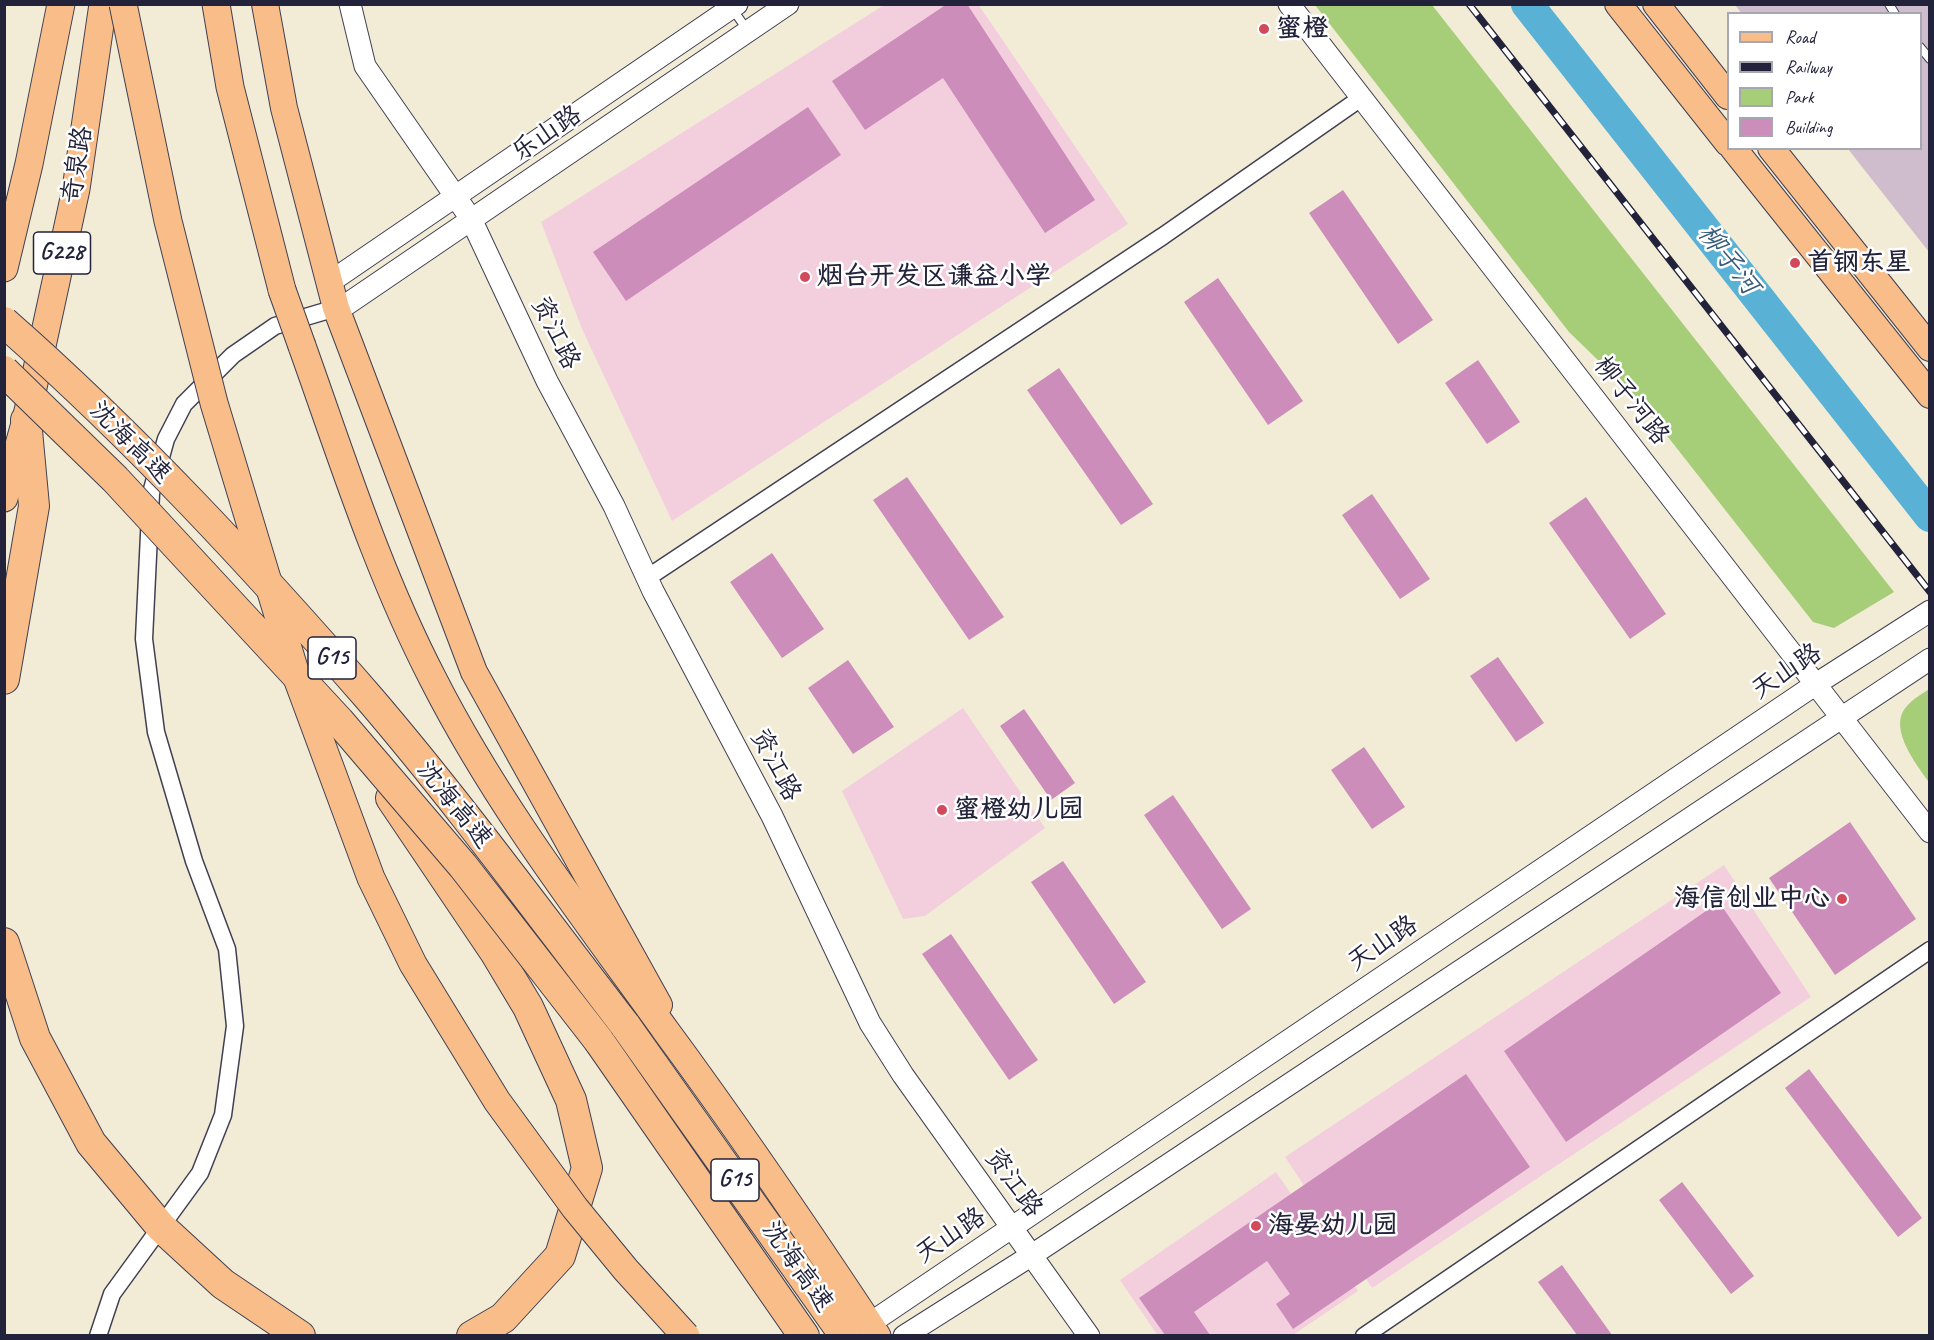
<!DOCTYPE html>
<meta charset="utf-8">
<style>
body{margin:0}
#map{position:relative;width:1934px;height:1340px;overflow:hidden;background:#f2ecd7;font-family:Caveat,sans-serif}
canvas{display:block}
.frame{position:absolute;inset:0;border:6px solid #22223b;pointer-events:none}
.legend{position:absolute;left:1727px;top:12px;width:195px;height:138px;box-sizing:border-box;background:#fff;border:2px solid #a7a7b1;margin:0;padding:8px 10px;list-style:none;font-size:18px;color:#22223b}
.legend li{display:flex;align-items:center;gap:12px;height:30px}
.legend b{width:30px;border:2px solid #a7a7b1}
</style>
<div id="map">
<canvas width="1934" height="1340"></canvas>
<div class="frame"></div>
<ul class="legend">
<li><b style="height:8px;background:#f8bd88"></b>Road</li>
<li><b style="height:8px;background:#22223b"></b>Railway</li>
<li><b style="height:16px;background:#a6cd78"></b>Park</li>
<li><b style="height:16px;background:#cc8dba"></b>Building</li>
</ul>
</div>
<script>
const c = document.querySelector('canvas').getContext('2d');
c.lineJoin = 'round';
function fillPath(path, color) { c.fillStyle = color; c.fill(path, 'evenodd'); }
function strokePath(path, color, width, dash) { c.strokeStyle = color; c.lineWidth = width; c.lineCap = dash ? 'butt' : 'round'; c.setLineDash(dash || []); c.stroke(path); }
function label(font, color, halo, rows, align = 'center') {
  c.font = font + ' Caveat,"LXGW WenKai TC",sans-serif'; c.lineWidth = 5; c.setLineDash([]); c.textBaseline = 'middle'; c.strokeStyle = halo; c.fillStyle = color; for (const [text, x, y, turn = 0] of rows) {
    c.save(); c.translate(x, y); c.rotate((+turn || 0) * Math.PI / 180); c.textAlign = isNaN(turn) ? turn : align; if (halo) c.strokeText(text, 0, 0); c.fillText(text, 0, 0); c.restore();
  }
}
fillPath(new Path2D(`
 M 978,4 L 1128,224 L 672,521 L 582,329 L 541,222 L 884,5 Z
 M 963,708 L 1045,828 L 925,916 L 903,919 L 842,791 Z
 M 1724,865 L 1811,997 L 1372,1288 L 1285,1157 Z
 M 1276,1172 L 1358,1291 L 1293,1335 L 1158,1336 L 1120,1280 Z`), '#f3cfde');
fillPath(new Path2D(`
 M 1735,5 L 1929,5 L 1929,252 L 1848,149 L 1920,148 L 1920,14 L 1742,14 Z`), '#cfbdce');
fillPath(new Path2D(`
 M 1315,5 L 1432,5 L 1894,592 L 1834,628 L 1813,622 L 1639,400 L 1569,332 Z
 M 1929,689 L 1929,782 C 1916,764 1887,727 1907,706 C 1913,699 1922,694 1929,689 Z`), '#a6cd78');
strokePath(new Path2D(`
 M 1527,4 L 1930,516`), '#59b2d6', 32);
fillPath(new Path2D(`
 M 947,4 L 967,4 L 1095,200 L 1045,233 L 943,78 L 865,130 L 832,81 Z
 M 808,107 L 841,155 L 626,301 L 593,252 Z
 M 1343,190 L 1433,320 L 1398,344 L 1309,213 Z
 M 1218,278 L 1303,401 L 1268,425 L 1184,302 Z
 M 1478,360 L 1520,422 L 1487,444 L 1445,383 Z
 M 1059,368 L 1153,504 L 1121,525 L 1027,390 Z
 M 907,477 L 1004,617 L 969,640 L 873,500 Z
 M 1372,494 L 1430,579 L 1400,599 L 1342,515 Z
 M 1586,497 L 1666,614 L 1630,639 L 1549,523 Z
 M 772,553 L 824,629 L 782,658 L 730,582 Z
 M 1498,657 L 1544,723 L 1516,742 L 1470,676 Z
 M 848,660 L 894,727 L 853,754 L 808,688 Z
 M 1024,709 L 1075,783 L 1051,800 L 1000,726 Z
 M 1364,747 L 1405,807 L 1372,829 L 1331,770 Z
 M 1173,795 L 1251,909 L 1222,929 L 1144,815 Z
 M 1850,822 L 1916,919 L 1835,975 L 1769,878 Z
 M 1063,861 L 1146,982 L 1114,1004 L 1031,882 Z
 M 1719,902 L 1781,993 L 1566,1142 L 1504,1051 Z
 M 951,934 L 1038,1060 L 1009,1080 L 922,954 Z
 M 1809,1069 L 1922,1218 L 1898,1237 L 1785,1088 Z
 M 1466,1074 L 1530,1167 L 1293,1329 L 1276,1304 L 1290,1294 L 1267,1261 L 1194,1312 L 1210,1335 L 1165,1335 L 1139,1298 Z
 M 1682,1182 L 1754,1276 L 1731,1294 L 1659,1200 Z
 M 1562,1265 L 1612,1335 L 1577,1335 L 1538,1282 Z`), '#cc8dba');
const service = new Path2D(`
 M 1889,4 L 1895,14
 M 731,7 L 748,31
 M 1920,47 L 1930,59`);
const minor = new Path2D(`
 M 647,578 L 1163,236 L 1361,98
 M 98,1336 L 112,1294 L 200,1173 L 223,1115 L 235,1026 L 227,949 L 194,861 L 156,732 L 144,639 L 151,493 L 166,439 L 184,404 L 233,355 L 275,326 L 336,308
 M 1364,1336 L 1930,950`);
const tertiary = new Path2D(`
 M 350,4 L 365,66 L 471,219 L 547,381 L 614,506 L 653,591 L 772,816 L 870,1023 L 903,1075 L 1089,1336
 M 1289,4 L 1930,832
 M 330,282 L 737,4
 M 337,311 L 788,4
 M 869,1324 L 1816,684 L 1930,611
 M 904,1336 L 1032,1255 L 1930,659`);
const primary = new Path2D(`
 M 265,4 L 284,108 L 336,308 L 474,672 L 659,1005
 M 1618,4 L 1728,143
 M 1656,4 L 1728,96
 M 1733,148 L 1930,395
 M 1771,148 L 1930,348`);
const trunk = new Path2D(`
 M 216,4 L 230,87 L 282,290
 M 4,268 L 29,164 L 61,4
 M 302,346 C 342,458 378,573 433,679 C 497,805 584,917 666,1031 C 739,1130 809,1233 877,1336
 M 4,498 L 26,420 L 76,189 L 103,4`);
const motorway = new Path2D(`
 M 4,679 L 34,506 L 26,420
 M 391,798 L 495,952 L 528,1007 L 571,1100 L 587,1168 L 560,1256 L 503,1318 L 472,1336
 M 4,943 L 35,1038 L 91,1143 L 161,1227 L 223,1284 L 300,1336
 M 625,1025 L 845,1336
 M 599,1041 L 804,1336`);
strokePath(service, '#414052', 10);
strokePath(minor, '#414052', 19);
strokePath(tertiary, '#414052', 23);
strokePath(primary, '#414052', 28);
strokePath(trunk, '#414052', 29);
strokePath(motorway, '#414052', 32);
strokePath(service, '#fff', 8);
strokePath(minor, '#fff', 16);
strokePath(tertiary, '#fff', 21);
strokePath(primary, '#f8bd88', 26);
strokePath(trunk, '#f8bd88', 27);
strokePath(motorway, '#f8bd88', 30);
const rail = new Path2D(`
 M 1469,4 L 1930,592`);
strokePath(rail, '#22223b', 7);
strokePath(rail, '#fff', 4.5, [14]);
const trunkBridge = new Path2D(`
 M 123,4 L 168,221 L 214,403 L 297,678 L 371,878 L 413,964 L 497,1101 L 575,1208 L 626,1270 L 686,1336
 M 282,290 L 302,346`);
const motorwayBridge = new Path2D(`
 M 4,322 C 135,437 255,567 369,698 C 459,803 541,916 625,1025
 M 4,371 L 115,479 L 339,721 L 463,866 L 599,1041`);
strokePath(trunkBridge, '#414052', 29, []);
strokePath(motorwayBridge, '#414052', 32, []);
strokePath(trunkBridge, '#f8bd88', 27);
strokePath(motorwayBridge, '#f8bd88', 30);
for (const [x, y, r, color] of [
 [1264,29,6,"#d1495b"],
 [1795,263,6,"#d1495b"],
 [805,277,6,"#d1495b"],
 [942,810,6,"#d1495b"],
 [1842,899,6,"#d1495b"],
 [1256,1226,6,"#d1495b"]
]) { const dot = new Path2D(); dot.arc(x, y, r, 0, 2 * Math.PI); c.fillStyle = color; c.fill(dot); strokePath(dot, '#fff', 2); }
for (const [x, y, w] of [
 [62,253,57],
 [332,658,48],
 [735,1180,48]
]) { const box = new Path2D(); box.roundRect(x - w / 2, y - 21, w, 42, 4.5); c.fillStyle = '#fff'; c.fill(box); strokePath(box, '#22223b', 1.5); }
label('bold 24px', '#22223b', null, [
 ["G228",62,253],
 ["G15",332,658],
 ["G15",735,1180]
]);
label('bold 26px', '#22223b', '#fff', [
 ["蜜橙",1276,29],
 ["首钢东星",1807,263],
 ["烟台开发区谦益小学",817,277],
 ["蜜橙幼儿园",954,810],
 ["海信创业中心",1830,899,"right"],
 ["海晏幼儿园",1268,1226]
], 'left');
label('26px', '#22223b', '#fff', [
 ["乐山路",547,134,-34],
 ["奇泉路",78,165,-81],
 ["资江路",555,333,64],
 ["柳子河路",1631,401,52],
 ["沈海高速",130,443,45],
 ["天山路",1787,672,-34],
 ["资江路",775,765,62],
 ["沈海高速",454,805,51],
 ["天山路",1383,944,-34],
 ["资江路",1013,1183,54],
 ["天山路",951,1236,-34],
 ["沈海高速",797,1267,55]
]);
label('italic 27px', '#385c79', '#fff', [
 ["柳子河",1728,260,52]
]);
</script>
